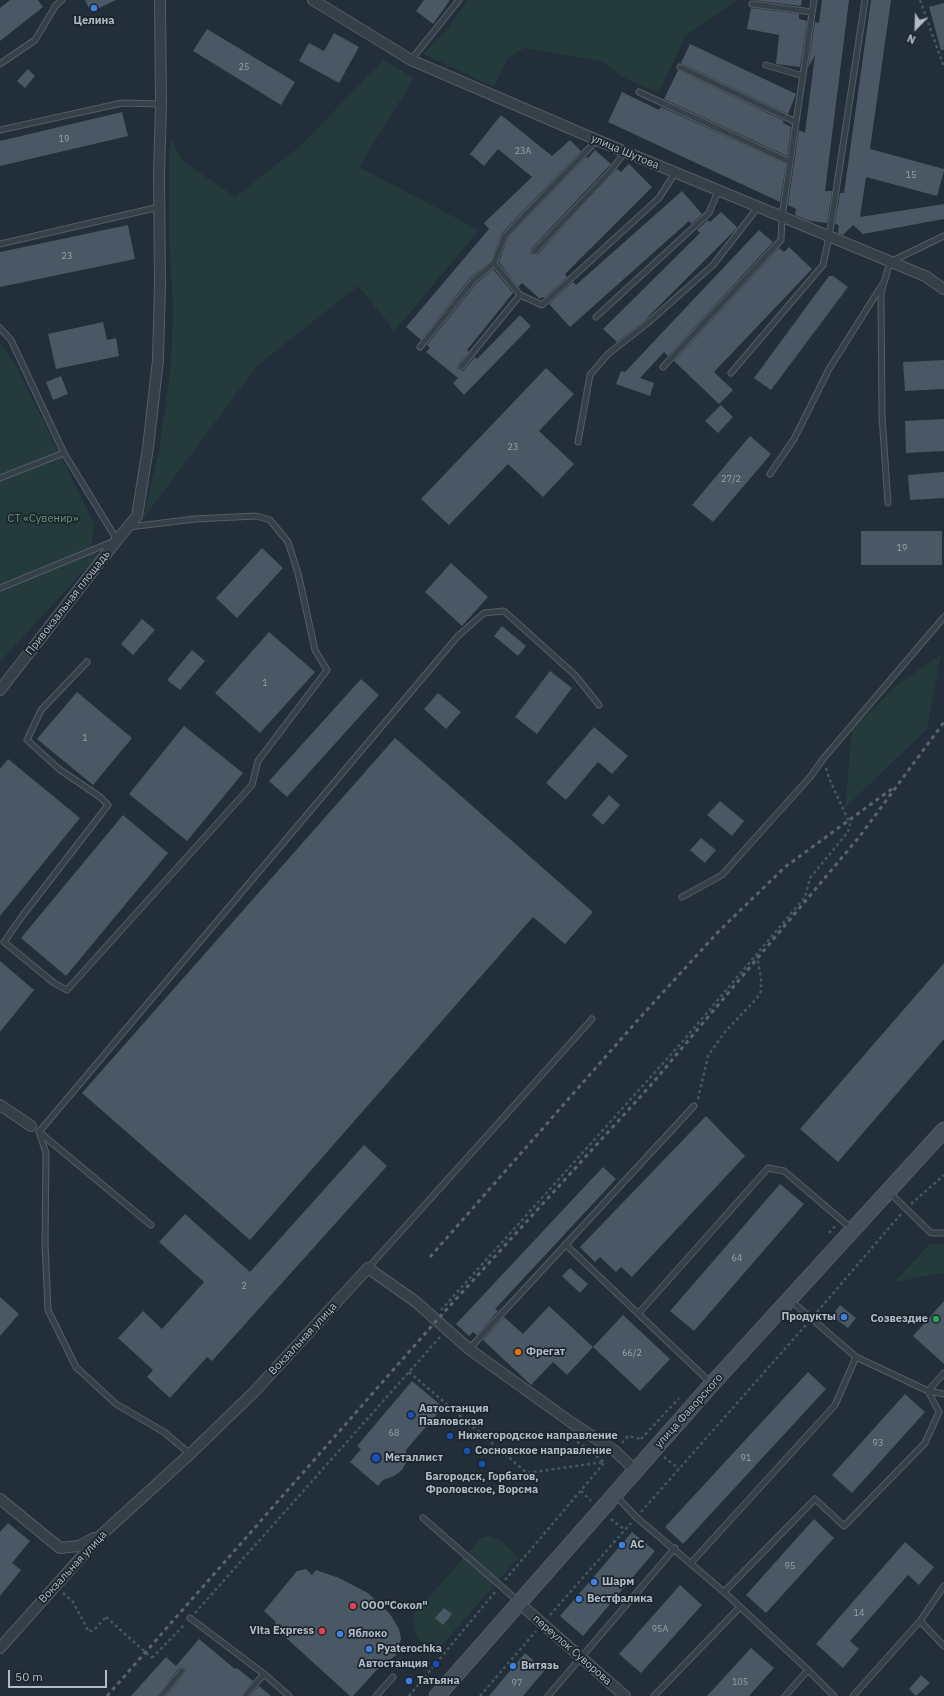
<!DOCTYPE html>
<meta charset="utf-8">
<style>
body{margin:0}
#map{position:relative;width:944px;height:1696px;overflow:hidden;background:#222e39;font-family:"IBM Plex Sans",sans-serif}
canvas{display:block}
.north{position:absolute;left:896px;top:8px;width:40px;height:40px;-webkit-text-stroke:3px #1b252e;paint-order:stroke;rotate:203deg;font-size:11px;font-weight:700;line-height:16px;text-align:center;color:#b1bac5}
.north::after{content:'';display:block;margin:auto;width:14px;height:18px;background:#b1bac5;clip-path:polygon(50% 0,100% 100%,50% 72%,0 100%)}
.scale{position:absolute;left:8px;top:1670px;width:99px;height:18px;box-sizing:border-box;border:2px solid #b1bac5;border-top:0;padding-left:5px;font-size:12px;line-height:14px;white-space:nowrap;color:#b1bac5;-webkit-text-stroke:3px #1b252e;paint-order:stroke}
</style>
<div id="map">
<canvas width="944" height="1696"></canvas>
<div class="north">N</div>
<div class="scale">50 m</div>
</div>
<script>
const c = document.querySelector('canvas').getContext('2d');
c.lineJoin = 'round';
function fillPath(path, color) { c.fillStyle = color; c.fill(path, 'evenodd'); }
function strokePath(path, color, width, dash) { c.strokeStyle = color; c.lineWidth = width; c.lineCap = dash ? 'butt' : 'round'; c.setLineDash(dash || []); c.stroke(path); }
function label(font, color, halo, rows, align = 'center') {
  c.font = font + ' "IBM Plex Sans",sans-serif'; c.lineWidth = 3.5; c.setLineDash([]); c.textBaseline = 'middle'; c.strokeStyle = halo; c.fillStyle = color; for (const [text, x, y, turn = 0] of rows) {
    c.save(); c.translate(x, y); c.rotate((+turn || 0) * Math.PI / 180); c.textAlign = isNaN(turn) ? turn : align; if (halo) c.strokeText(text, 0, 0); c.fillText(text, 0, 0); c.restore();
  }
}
fillPath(new Path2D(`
 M 468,0 L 738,0 L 685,36 L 659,93 L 624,78 L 603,62 L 524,48 L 507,59 L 494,87 L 423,54 L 445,32 Z
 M 384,60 L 414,78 L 359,167 L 479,230 L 393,333 L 388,322 L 358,286 L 257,366 L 143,519 L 159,451 L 171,364 L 173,307 L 169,236 L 169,150 L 171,140 L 183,161 L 235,197 L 299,147 Z
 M 0,343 L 15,364 L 94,523 L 92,545 L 98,555 L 0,662 Z
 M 941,655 L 927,729 L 845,808 L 852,730 L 898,684 Z
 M 930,1244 L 944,1244 L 944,1273 L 894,1282 Z
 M 489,1536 L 502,1541 L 518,1558 L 435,1653 C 422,1642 408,1633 415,1613 L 481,1538 Z`), '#253b3b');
fillPath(new Path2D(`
 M 10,0 L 38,0 L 43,7 L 0,41 L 0,8 Z
 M 85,0 L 116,0 L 91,12 Z
 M 424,0 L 450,0 L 433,24 L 416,11 Z
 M 752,0 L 802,0 L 801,6 Z
 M 822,0 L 849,0 L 825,191 L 832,191 L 827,223 L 810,221 L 795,215 L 796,209 L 788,205 L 799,130 L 805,133 L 815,55 L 808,68 L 815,22 L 819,23 Z
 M 871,0 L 891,0 L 870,149 L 944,169 L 944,171 L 937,196 L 866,177 L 860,217 L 944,204 L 944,219 L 863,234 L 853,225 L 843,235 L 838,233 L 839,225 L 835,224 L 840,193 L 844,193 Z
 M 944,3 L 944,50 L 941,50 L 929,7 Z
 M 751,8 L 799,14 L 799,19 L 807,21 L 800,67 L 776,64 L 779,35 L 747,29 Z
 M 207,29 L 295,82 L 281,105 L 193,51 Z
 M 334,33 L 359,47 L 339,83 L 299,61 L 309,43 L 324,51 Z
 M 690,44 L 796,94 L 788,114 L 681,63 Z
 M 28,69 L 35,76 L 25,88 L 17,81 Z
 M 678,70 L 784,121 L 783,123 L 791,127 L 787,156 L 664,99 Z
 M 622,92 L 659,110 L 661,107 L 786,164 L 780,202 L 608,122 Z
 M 122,112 L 128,136 L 0,166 L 0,141 Z
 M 501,115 L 552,156 L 570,140 L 581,151 L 502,233 L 491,261 L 471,277 L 421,340 L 406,327 L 489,229 L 484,223 L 532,177 L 498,149 L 484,166 L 470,154 Z
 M 595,150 L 611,164 L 531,249 L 530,253 L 532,255 L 537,255 L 617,169 L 621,172 L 629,164 L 652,187 L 565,274 L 567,277 L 544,298 L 542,297 L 540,299 L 522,283 L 518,287 L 499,262 L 508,238 L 586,157 L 588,158 Z
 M 682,191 L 702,214 L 691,224 L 689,221 L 570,327 L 549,304 L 573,282 L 576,285 Z
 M 721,212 L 737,227 L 736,229 L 644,321 L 617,342 L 603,329 L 700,233 L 697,230 L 708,220 L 710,222 Z
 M 128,225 L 135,259 L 0,287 L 0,252 Z
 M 759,230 L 773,242 L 668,356 L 664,352 L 640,378 L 654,383 L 650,396 L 616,384 L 621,371 L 625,372 Z
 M 789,247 L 812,269 L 714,372 L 733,390 L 719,404 L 674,361 L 779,248 L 784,252 Z
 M 493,269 L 513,293 L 467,350 L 469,352 L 458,364 L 457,369 L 463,371 L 475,357 L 477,359 L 520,315 L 531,326 L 464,395 L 453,383 L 458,378 L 426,352 L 430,348 L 427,345 L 477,283 Z
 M 829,276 L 833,276 L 848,287 L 771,390 L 754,378 Z
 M 103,322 L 107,340 L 116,338 L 119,356 L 56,369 L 48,334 Z
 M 944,360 L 944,389 L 905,391 L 903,362 Z
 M 546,368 L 574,394 L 539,431 L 574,464 L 543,497 L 508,464 L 449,525 L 421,499 Z
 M 61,376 L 68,394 L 53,400 L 46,382 Z
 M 721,405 L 733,417 L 718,433 L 705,421 Z
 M 944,419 L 944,451 L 906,453 L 905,421 Z
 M 750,436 L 771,454 L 713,522 L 692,505 Z
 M 944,472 L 944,498 L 910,500 L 908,475 Z
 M 861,531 L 942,531 L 942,565 L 861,565 Z
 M 262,548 L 283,568 L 237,618 L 216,598 Z
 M 451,563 L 488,597 L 462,626 L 425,592 Z
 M 142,619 L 155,630 L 133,655 L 121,644 Z
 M 502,626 L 526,646 L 518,656 L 494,636 Z
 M 269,632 L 315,672 L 260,733 L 215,693 Z
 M 192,650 L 205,661 L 180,690 L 167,680 Z
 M 550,671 L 572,688 L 537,734 L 515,717 Z
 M 361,679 L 379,695 L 287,797 L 269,781 Z
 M 77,692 L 132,738 L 93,785 L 37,739 Z
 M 438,693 L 461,712 L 446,729 L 424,709 Z
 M 184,726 L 243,773 L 187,841 L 129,794 Z
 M 594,727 L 628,756 L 612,774 L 598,762 L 566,800 L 546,783 Z
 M 395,738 L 593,912 L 565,944 L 533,917 L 250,1240 L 82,1093 Z
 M 8,759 L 80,818 L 0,916 L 0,769 Z
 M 609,795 L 620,805 L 603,825 L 592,815 Z
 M 720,801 L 744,821 L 732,836 L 707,815 Z
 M 123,815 L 168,853 L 66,976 L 21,938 Z
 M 701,838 L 716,850 L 705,863 L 690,850 Z
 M 0,961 L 34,990 L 0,1032 Z
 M 944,963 L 944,1039 L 838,1162 L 800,1129 Z
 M 706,1116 L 745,1156 L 632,1277 L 621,1267 L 616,1272 L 600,1257 L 595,1262 L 580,1247 Z
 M 364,1145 L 387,1166 L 212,1361 L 207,1357 L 170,1398 L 147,1377 L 153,1370 L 118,1338 L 143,1311 L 162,1329 L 204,1282 L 159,1242 L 185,1214 L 250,1272 Z
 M 603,1167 L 616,1179 L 495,1309 L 498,1311 L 477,1335 L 473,1332 L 469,1336 L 456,1324 Z
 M 780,1184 L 804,1204 L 694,1331 L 670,1311 Z
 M 570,1268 L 588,1284 L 580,1293 L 562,1276 Z
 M 0,1297 L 19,1314 L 0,1336 Z
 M 944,1301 L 944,1364 L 913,1336 Z
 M 840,1305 L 856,1318 L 848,1328 L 832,1316 Z
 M 549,1306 L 593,1347 L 567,1375 L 553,1362 L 531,1385 L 483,1340 L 504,1317 L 523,1334 Z
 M 623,1315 L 670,1359 L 640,1391 L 593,1347 Z
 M 808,1372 L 826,1389 L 683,1544 L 665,1527 Z
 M 412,1381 L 443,1407 L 406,1450 L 407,1456 L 406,1463 L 402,1470 L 394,1476 L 383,1480 L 378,1486 L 350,1462 L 361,1449 L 357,1446 Z
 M 905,1394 L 925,1412 L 852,1493 L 832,1475 Z
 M 814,1519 L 834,1538 L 766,1613 L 746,1595 Z
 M 8,1523 L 30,1541 L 12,1563 L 21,1570 L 0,1596 L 0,1532 Z
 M 632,1532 L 655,1551 L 583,1636 L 560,1616 Z
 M 905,1542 L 934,1567 L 919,1585 L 908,1575 L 850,1641 L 859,1649 L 843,1668 L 816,1644 Z
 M 306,1569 L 312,1575 L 316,1570 L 339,1578 L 368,1593 L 390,1614 L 399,1629 L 401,1638 L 399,1649 L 396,1655 L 391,1659 L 384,1662 L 353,1696 L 350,1696 L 273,1626 L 276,1622 L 264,1611 L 297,1571 Z
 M 680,1585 L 702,1605 L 641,1673 L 619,1654 Z
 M 444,1608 L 452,1614 L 443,1625 L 435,1618 Z
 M 199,1639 L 235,1669 L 237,1668 L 253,1681 L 241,1696 L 166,1696 L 185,1673 L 186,1669 L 182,1667 L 179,1668 L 157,1696 L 131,1696 L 166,1657 L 176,1666 Z
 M 751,1648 L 774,1668 L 749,1696 L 707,1696 Z
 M 525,1653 L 545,1670 L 523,1696 L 489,1696 Z
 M 921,1675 L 930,1683 L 916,1696 L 909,1689 Z
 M 259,1686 L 271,1696 L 250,1696 Z`), '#4a5865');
const lane = new Path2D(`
 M 752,4 L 812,12
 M 411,60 L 459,0
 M 0,64 L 35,40 L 56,5 L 62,0
 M 766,65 L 803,76
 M 680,67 L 796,122
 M 639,92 L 790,162
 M 0,130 L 122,103 L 161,104
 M 0,244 L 159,207
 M 534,252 L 609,173 L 625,152
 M 494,263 L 505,236 L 597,140
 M 596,317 L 709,213 L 718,191
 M 0,328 L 11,340 L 64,453 L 117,540 L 0,588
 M 420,347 L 474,280 L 494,263 L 520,295
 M 461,367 L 520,295 L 542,305 L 659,198 L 675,173
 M 663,367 L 781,240 L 782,217 L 814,0
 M 731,373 L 823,265 L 829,237 L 865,0
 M 578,442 L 590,375 L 608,354 L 650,321 L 713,265 L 758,207
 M 770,474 L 794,439 L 829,369 L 882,285
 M 0,478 L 64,453
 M 888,503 L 882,416 L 881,293 L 890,262 L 944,236
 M 87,662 L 41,710 L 27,740 L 59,769 L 100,797 L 108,805 L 23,915 L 4,942 L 54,983 L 67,990 L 252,785 L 258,761 L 327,670 L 315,650 L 298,573 L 288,542 L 270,520 L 256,516 L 195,519 L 129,527
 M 682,897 L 722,875 L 811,776 L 823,759 L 944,617
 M 39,1132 L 46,1153 L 45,1244 L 48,1310 L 76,1367 L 116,1404 L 164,1432 L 190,1454
 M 890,1193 L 931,1233 L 944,1233
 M 151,1225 L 39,1132 L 458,636 L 484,613 L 504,611 L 575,675 L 599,705
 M 565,1244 L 711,1383
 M 368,1268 L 592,1019
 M 790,1300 L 856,1357 L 928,1391 L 944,1394
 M 638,1314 L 768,1168 L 784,1171 L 852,1229
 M 469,1349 L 694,1106
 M 616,1496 L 636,1517 L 724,1592 L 808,1670
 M 423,1518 L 519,1602
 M 691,1563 L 835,1405 L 856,1357
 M 724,1592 L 815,1499 L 844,1526 L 925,1443 L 939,1412 L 928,1391 L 944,1373
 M 190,1618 L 264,1674 L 289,1696
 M 920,1621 L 944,1646
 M 161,1696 L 182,1671
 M 245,1696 L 264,1674
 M 376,1696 L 393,1677
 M 548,1696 L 675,1548
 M 654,1696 L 740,1607
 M 785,1696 L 808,1670 L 834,1696
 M 853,1696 L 920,1621 L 944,1586`);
const street = new Path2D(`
 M 313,0 L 411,60 L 597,140 L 925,276 L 944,289
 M 0,690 L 117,540 L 137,516 L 148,448 L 158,360 L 160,284 L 159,175 L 161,104 L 160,0
 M 0,1105 L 31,1126
 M 0,1499 L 60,1548 L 79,1546 L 94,1538
 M 519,1603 L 625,1696
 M 0,1648 L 100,1536 L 190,1454 L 254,1392 L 368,1268 L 416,1302 L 469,1349 L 572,1423 L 615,1451 L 636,1471`);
const secondary = new Path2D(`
 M 437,1696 L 712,1384 L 944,1130`);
strokePath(lane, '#545d67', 7);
strokePath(street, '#545d67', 12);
strokePath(secondary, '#545d67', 17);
strokePath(new Path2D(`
 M 920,0 L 944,67
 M 698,1099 L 708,1056 L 724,1033 L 757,998 L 761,991 L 761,979 L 757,955
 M 911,1204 L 944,1175
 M 829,1233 L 836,1225
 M 441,1310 L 683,1041 L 805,897 L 810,878 L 848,832 L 850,824 L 829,778 L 826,768
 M 817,1312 L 901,1214
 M 409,1372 L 527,1473 L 604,1462 L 571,1437
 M 641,1439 L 679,1398
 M 622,1443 L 628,1436 L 641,1439
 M 664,1457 L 679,1469
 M 581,1491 L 591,1501
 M 641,1512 L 806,1325
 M 611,1519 L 625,1530
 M 505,1580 L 604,1463
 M 63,1593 L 73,1602 L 89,1632 L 96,1628 L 106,1617
 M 195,1613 L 440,1337
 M 550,1615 L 631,1523
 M 152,1658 L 185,1624
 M 409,1696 L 495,1592
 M 480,1696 L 536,1631`), '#445859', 2.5, [3, 3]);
strokePath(lane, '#364049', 5);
strokePath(street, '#364049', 10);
strokePath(secondary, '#444f5c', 15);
strokePath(new Path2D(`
 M 430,1257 L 636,1022 L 718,932 L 785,867 L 893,788
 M 107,1696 L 437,1320 L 651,1085 L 860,836 L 944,722`), '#586470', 3, [4, 4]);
strokePath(new Path2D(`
 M 106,1617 L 152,1658`), '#445859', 2.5, [3, 3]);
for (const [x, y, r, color] of [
 [94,8,4,"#3f7fe0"],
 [844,1317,4,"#3f7fe0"],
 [936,1319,4,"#2e9e5b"],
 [518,1352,4,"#e8710a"],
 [411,1415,4,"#1a4fb4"],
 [450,1436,4,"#1a4fb4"],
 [467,1451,4,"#1a4fb4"],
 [376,1458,5,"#1a4fb4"],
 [482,1464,4,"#1a4fb4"],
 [622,1545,4,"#3f7fe0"],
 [594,1582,4,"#3f7fe0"],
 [579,1599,4,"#3f7fe0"],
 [353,1606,4,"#e0444e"],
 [322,1631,4,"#e0444e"],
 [340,1634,4,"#3f7fe0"],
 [369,1649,4,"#3f7fe0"],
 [436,1664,4,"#1a4fb4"],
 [513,1666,4,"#3f7fe0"],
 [409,1681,4,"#3f7fe0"]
]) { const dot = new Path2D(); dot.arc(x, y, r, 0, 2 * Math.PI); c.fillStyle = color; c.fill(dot); strokePath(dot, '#1b252e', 1.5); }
label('9px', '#97a2ad', null, [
 ["25",244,67],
 ["19",64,139],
 ["23А",523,151],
 ["15",911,175],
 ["23",67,256],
 ["23",513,447],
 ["27/2",731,479],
 ["19",902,548],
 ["1",265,683],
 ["1",85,738],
 ["64",737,1258],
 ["2",244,1286],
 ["66/2",632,1353],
 ["68",394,1433],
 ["93",878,1443],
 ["91",746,1458],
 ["95",790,1566],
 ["14",859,1613],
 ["95А",660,1629],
 ["105",740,1682],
 ["97",517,1683]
]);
label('bold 11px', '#b1bac5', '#1b252e', [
 ["Целина",94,21,"center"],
 ["Продукты",836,1317,"right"],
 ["Созвездие",928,1319,"right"],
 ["Фрегат",526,1352],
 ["Автостанция",419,1409],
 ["Павловская",419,1422],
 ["Нижегородское направление",458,1436],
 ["Сосновское направление",475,1451],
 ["Металлист",385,1458],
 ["Багородск, Горбатов,",482,1477,"center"],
 ["Фроловское, Ворсма",482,1490,"center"],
 ["АС",630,1545],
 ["Шарм",602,1582],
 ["Вестфалика",587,1599],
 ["ООО\"Сокол\"",361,1606],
 ["Vita Express",314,1631,"right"],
 ["Яблоко",348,1634],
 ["Pyaterochka",377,1649],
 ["Автостанция",428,1664,"right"],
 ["Витязь",521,1666],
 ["Татьяна",417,1681]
], 'left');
label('11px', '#b1bac5', '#1b252e', [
 ["улица Шутова",625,152,23],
 ["Привокзальная площадь",68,603,-52],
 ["Вокзальная улица",303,1339,-47],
 ["улица Фаворского",689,1411,-48],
 ["Вокзальная улица",73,1567,-47],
 ["переулок Суворова",572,1650,41]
]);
label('11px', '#68956f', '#1b252e', [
 ["СТ «Сувенир»",43,519]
]);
</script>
